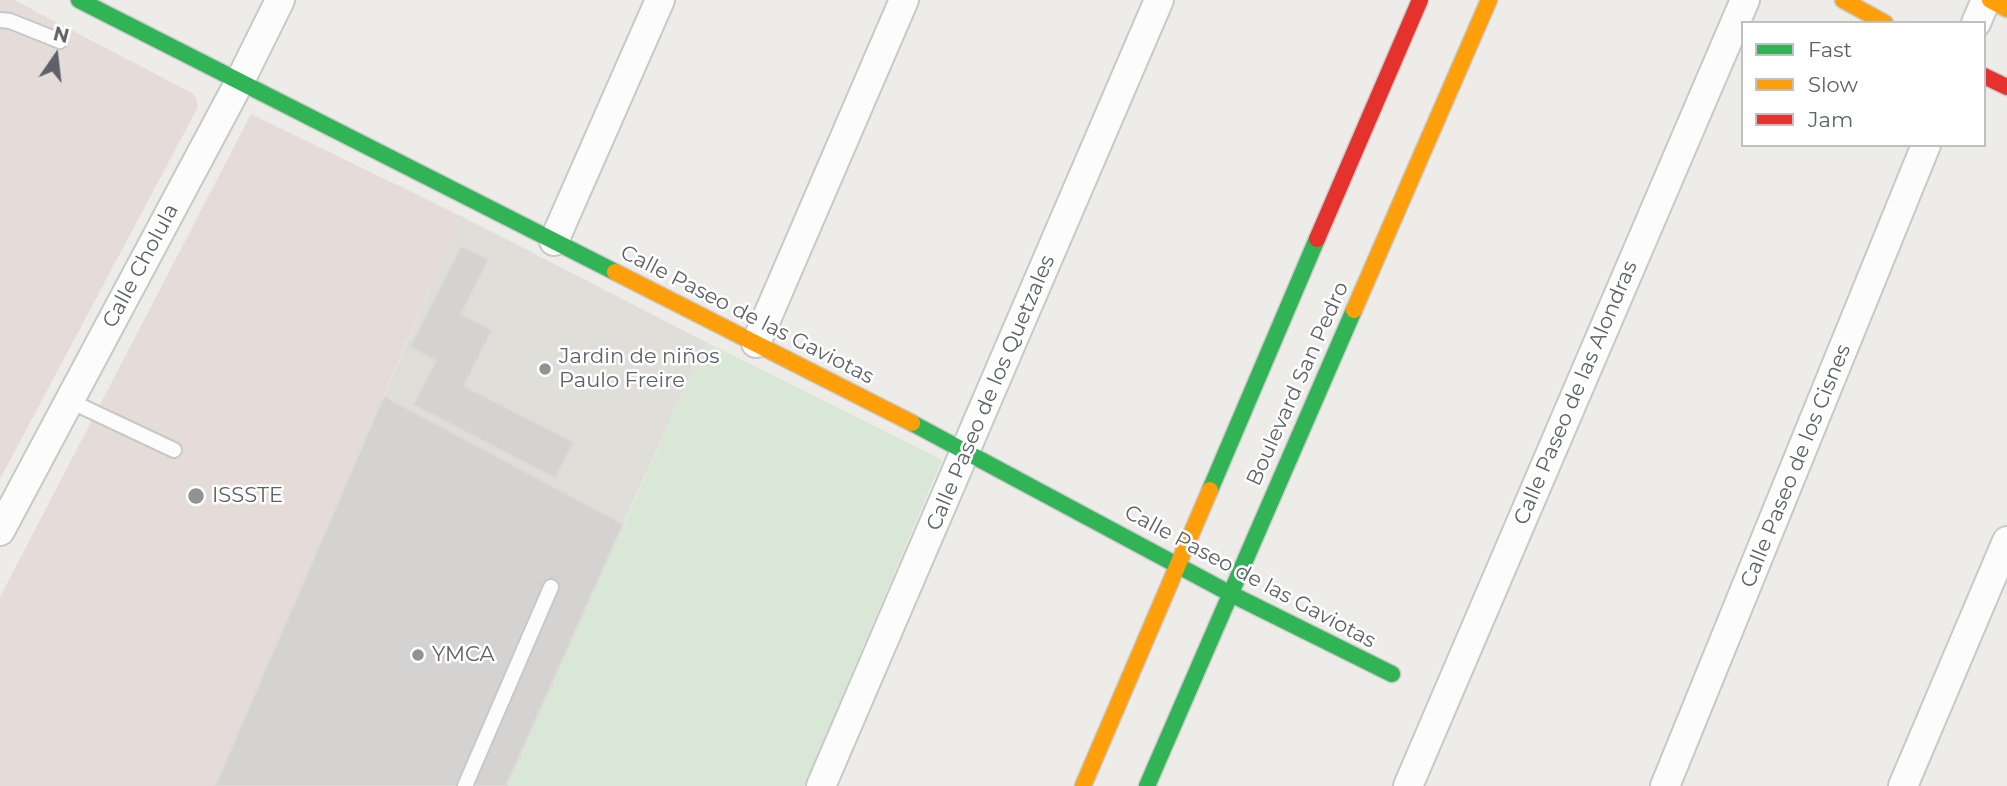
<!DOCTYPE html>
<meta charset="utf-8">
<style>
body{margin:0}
#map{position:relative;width:2007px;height:786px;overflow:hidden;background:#edece9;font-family:Montserrat,sans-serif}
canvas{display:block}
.legend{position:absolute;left:1741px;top:21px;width:245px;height:126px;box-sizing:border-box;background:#fff;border:2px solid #bfc0c1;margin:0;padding:9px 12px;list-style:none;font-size:21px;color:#5e6165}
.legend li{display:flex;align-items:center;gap:14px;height:35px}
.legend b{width:35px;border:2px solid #bfc0c1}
.north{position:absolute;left:21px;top:21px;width:70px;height:70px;-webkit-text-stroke:5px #fff;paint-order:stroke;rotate:14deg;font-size:19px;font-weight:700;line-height:28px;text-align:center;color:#5e6165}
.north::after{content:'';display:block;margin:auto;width:24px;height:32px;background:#5e6165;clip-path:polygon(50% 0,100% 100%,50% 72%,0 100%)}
</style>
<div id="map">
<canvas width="2007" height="786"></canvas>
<ul class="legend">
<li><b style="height:9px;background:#30b455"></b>Fast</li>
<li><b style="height:9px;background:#ff9f0a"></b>Slow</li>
<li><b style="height:9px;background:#e5322d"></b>Jam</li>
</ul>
<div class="north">N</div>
</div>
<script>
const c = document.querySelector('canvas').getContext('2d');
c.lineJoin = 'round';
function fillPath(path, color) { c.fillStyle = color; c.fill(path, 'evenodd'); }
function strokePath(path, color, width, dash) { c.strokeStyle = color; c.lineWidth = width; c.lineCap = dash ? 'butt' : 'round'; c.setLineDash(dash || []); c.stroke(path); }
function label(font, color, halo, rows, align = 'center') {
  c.font = font + ' Montserrat,sans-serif'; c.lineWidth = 5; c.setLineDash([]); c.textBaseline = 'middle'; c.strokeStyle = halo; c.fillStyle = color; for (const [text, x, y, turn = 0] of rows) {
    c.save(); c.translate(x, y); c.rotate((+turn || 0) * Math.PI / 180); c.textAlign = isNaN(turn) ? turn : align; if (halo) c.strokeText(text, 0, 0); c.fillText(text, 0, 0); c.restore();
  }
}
fillPath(new Path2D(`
 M 461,216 L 706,342 L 623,524 L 384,396 Z`), '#e0ded9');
fillPath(new Path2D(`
 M 0,0 L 14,0 L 190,92 L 196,97 L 198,107 L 0,479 Z
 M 251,114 L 461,216 L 215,786 L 0,786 L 0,597 Z`), '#e5dcda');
fillPath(new Path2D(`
 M 706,342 L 942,460 L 804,786 L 506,786 Z`), '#d8e7d6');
const building = new Path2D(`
 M 461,246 L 489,259 L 461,314 L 492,330 L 464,386 L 574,442 L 555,478 L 413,405 L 436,361 L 410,347 Z
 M 384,396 L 623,524 L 506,786 L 215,786 Z`);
fillPath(building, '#d4d3d1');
strokePath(building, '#dcdbd8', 2);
const lane = new Path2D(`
 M 0,20 L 10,21 L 60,41
 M 70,401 L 174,450
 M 465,786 L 551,587`);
const street = new Path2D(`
 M 1976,23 L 1986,0
 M 554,241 L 660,0
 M 756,343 L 904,0
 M 0,531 L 240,81 L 280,0
 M 821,786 L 1159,0
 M 1408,786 L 1745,0
 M 1665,786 L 1926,145
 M 1903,786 L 2007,541`);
const fast = new Path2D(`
 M 79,0 L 615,272
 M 912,423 L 1229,593 L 1392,674
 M 1210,490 L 1317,239
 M 1147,786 L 1354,310`);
const slow = new Path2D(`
 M 1843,0 L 1885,23
 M 1990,0 L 2007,9
 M 615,272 L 912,423
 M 1354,310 L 1489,0
 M 1083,786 L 1210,490`);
const jam = new Path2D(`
 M 1984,76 L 2007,87
 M 1317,239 L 1420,0`);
strokePath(lane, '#c8c8c8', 18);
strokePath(street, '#c8c8c8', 32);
strokePath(fast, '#cacaca', 19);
strokePath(slow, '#cacaca', 19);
strokePath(jam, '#cacaca', 19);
strokePath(lane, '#fcfcfc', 14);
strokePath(street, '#fcfcfc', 28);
strokePath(fast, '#30b455', 16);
strokePath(slow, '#ff9f0a', 16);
strokePath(jam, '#e5322d', 16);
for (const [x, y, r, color] of [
 [545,369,7,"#909293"],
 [196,496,9,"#909293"],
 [418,655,7,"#909293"]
]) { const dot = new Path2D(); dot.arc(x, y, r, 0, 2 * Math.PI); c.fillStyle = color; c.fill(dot); strokePath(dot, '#fff', 2.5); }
label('21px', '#5e6165', '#fff', [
 ["Calle Cholula",141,266,-62],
 ["Calle Paseo de las Gaviotas",747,315,27],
 ["Boulevard San Pedro",1298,384,-66],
 ["Calle Paseo de los Quetzales",991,393,-67],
 ["Calle Paseo de las Alondras",1576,393,-67],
 ["Calle Paseo de los Cisnes",1796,466,-68],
 ["Calle Paseo de las Gaviotas",1250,577,28]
]);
label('21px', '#5e6165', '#fff', [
 ["Jardin de niños",559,357],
 ["Paulo Freire",559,381],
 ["ISSSTE",212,496],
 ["YMCA",432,655]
], 'left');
</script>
